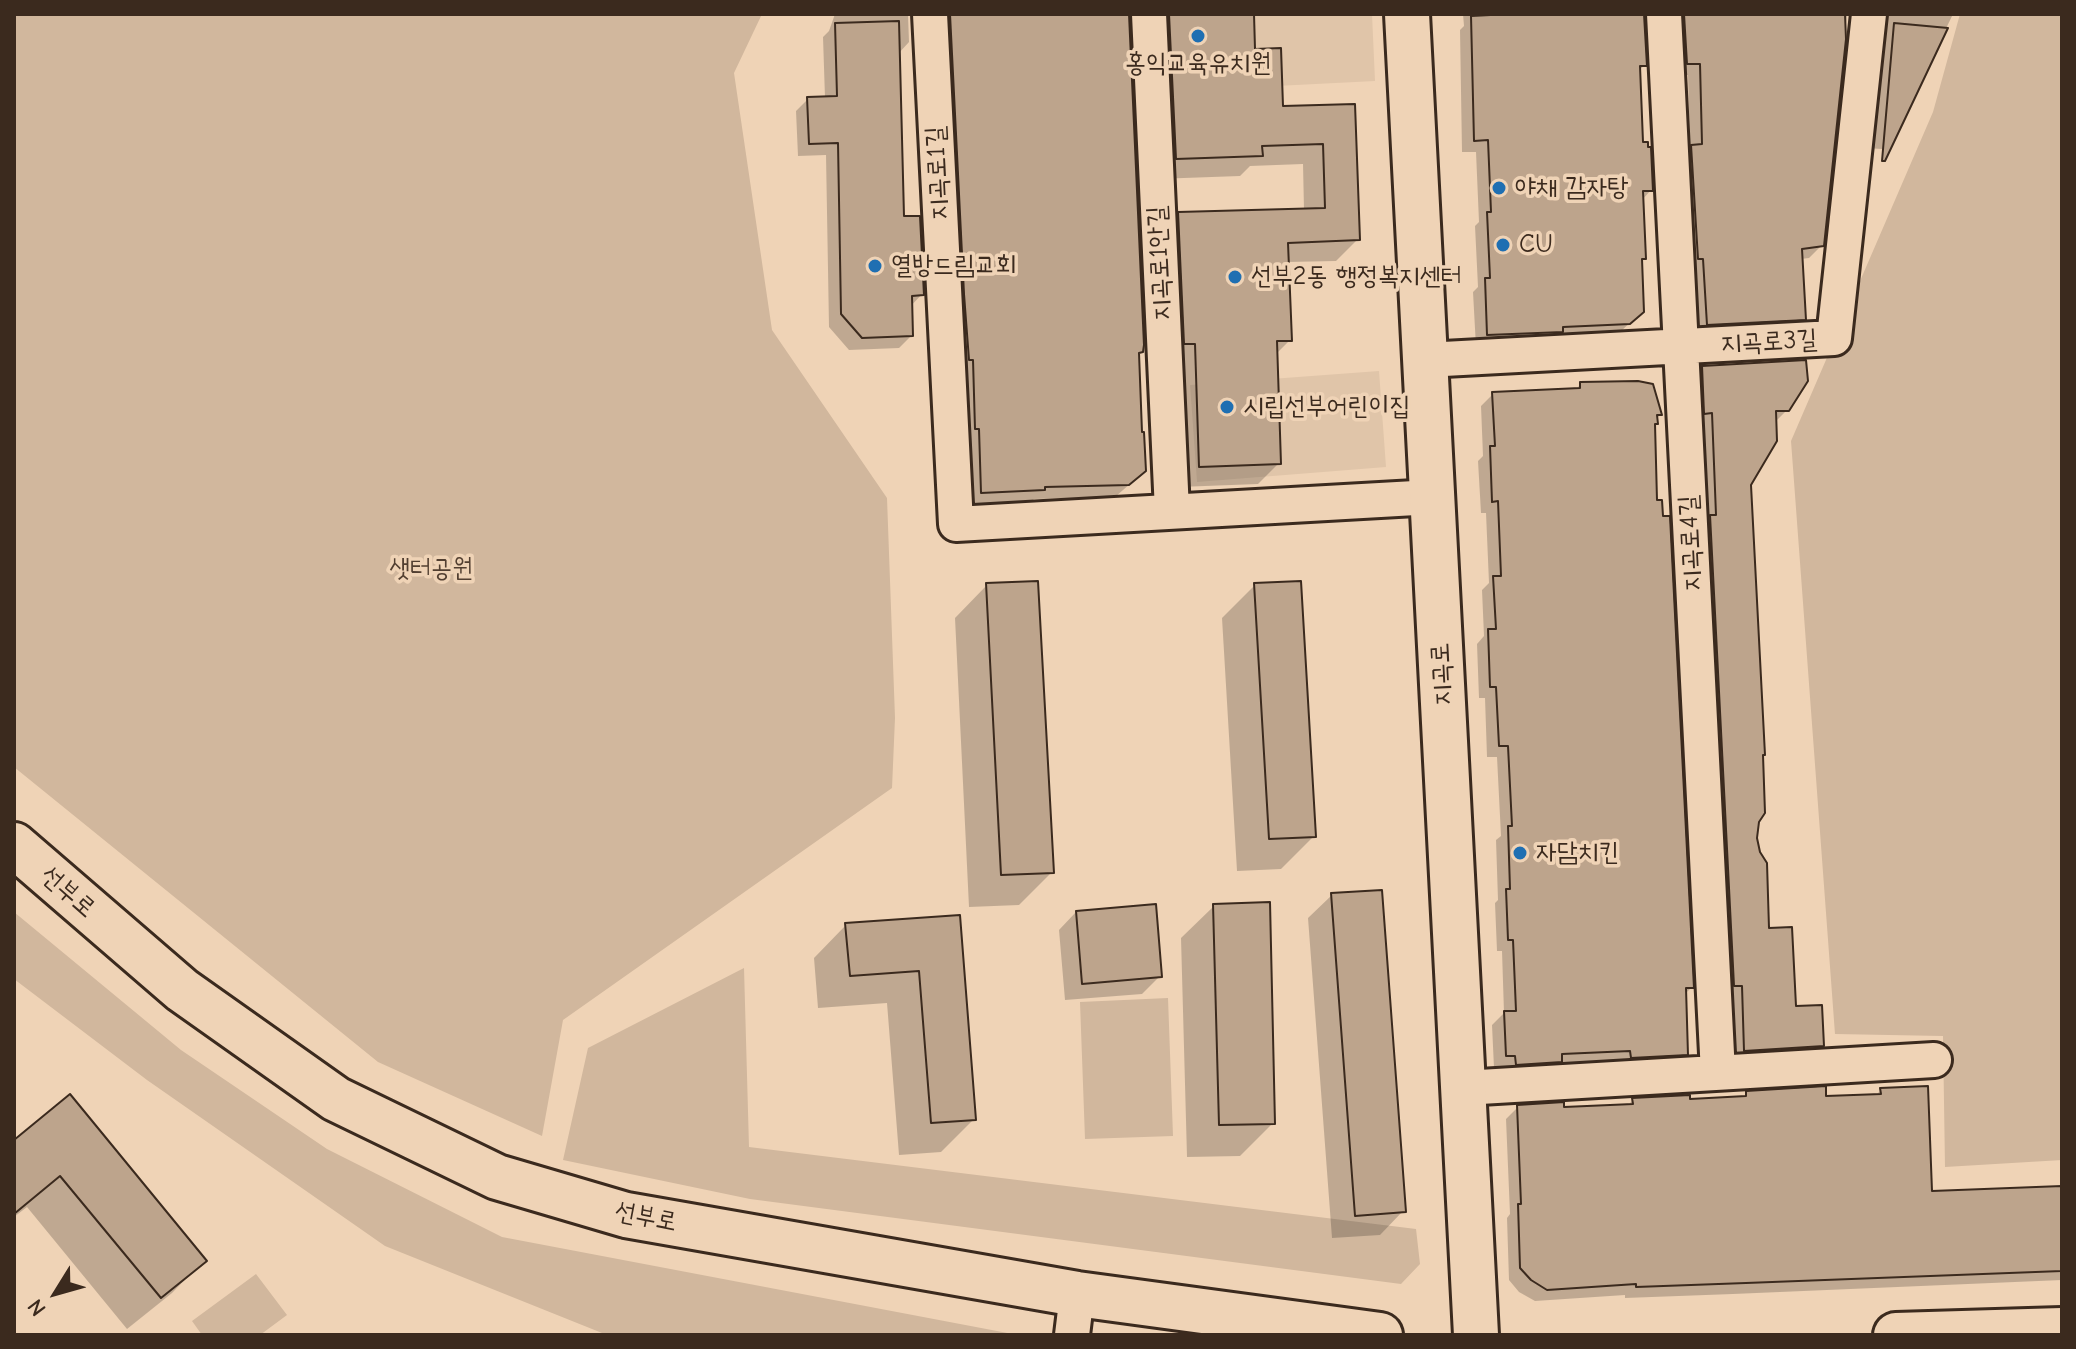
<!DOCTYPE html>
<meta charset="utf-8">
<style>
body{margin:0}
#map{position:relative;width:2076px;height:1349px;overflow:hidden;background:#efd3b6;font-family:"Comic Neue",sans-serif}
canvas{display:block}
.frame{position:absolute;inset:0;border:16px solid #3b2a1e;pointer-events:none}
.north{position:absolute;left:16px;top:1253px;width:80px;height:80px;-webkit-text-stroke:6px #efd3b6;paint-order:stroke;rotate:233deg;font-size:22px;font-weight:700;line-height:32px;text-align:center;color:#3b2a1e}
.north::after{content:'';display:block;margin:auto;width:28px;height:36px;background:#3b2a1e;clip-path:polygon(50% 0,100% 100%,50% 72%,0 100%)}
</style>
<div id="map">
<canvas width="2076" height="1349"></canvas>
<div class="frame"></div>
<div class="north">N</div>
</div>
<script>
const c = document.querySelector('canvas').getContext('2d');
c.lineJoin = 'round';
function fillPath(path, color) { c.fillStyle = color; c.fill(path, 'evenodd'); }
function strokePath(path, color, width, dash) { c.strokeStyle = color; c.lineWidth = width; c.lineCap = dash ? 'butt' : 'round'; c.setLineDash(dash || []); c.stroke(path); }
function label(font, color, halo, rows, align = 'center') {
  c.font = font + ' "Comic Neue","Poor Story",sans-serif'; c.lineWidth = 7; c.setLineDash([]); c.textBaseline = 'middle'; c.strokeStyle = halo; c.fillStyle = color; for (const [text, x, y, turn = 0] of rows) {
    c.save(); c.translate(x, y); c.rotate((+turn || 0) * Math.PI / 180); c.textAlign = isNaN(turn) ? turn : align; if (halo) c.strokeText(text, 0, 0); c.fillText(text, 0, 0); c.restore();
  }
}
fillPath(new Path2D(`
 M 1173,14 L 1372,14 L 1375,81 L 1177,91 Z
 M 1379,371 L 1386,467 L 1197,482 L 1190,385 Z`), '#e0c5a9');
fillPath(new Path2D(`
 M 14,14 L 762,14 L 734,73 L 772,330 L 887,498 L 895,718 L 892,788 L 563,1020 L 542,1136 L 378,1062 L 14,767 Z
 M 1960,14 L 2062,14 L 2062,1160 L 1945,1167 L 1943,1036 L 1835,1034 L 1791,441 L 1933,112 Z
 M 14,912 L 181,1050 L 327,1149 L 502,1237 L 1018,1335 L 607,1335 L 385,1246 L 147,1080 L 14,979 Z
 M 744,968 L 749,1147 L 1416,1229 L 1420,1264 L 1401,1284 L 750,1199 L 563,1160 L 588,1048 Z
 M 1168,998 L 1173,1136 L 1085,1139 L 1080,1002 Z
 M 256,1274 L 287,1315 L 260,1335 L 202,1335 L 192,1321 Z`), '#d1b79d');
fillPath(new Path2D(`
 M 835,14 L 908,14 L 909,42 L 898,54 L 902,218 L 922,294 L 910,307 L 911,336 L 899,348 L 849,350 L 829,327 L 826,155 L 798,156 L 796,111 L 808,99 L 825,98 L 823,37 L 829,31 Z
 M 933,14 L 1127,14 L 1141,351 L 1137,356 L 1131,483 L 1115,497 L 1034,499 L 1031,502 L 969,504 Z
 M 1156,14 L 1252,14 L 1253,51 L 1281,108 L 1353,106 L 1357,240 L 1336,261 L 1287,262 L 1290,340 L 1275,355 L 1279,463 L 1258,484 L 1179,487 L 1158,235 L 1179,214 L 1304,210 L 1303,164 L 1250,166 L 1240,176 L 1156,179 Z
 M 1463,14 L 1640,14 L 1645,65 L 1638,71 L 1641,144 L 1651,190 L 1642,200 L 1644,258 L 1640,262 L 1642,311 L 1616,336 L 1476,347 L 1473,292 L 1478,287 L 1475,226 L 1479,222 L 1476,152 L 1462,152 L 1460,30 L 1464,26 Z
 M 1683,14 L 1847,14 L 1822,245 L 1809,258 L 1801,259 L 1803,319 L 1791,331 L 1695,336 L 1679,159 L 1690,148 L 1688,75 L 1675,76 L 1672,28 L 1683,18 Z
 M 1871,14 L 1953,14 L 1894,136 L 1882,149 L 1865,148 Z
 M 1703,368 L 1787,410 L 1774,423 L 1749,485 L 1761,757 L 1755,838 L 1767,930 L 1794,1008 L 1822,1046 L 1810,1058 L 1733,1062 L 1691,380 Z
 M 1581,384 L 1660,414 L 1653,426 L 1655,502 L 1692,987 L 1684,995 L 1686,1054 L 1674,1066 L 1619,1063 L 1556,1065 L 1548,1073 L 1504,1076 L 1504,1067 L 1494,1068 L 1492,1025 L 1504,1013 L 1502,951 L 1497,951 L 1495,903 L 1498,900 L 1496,840 L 1501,836 L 1497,757 L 1487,757 L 1485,698 L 1479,698 L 1477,644 L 1484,636 L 1482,590 L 1489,583 L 1486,513 L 1481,513 L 1478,461 L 1483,456 L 1481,406 L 1493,394 L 1574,391 Z
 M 987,585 L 1052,872 L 1019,905 L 969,907 L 955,618 Z
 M 1255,585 L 1314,836 L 1281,869 L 1237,871 L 1222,618 Z
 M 1332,895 L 1403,1211 L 1380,1235 L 1332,1238 L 1308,918 Z
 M 1214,906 L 1273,1123 L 1240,1156 L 1187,1157 L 1181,938 Z
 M 1076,912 L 1160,976 L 1142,994 L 1065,1000 L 1059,930 Z
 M 959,917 L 974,1119 L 941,1152 L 899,1155 L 887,1003 L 818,1008 L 814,958 L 846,925 Z
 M 1881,1090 L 1930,1193 L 2062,1188 L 2062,1280 L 1733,1294 L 1625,1298 L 1625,1295 L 1535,1301 L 1519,1292 L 1509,1280 L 1507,1218 L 1510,1214 L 1506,1119 L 1518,1107 L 1563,1109 L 1627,1106 L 1633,1100 L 1742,1098 L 1747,1093 L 1824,1098 L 1875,1096 Z
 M 14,1143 L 204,1260 L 172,1293 L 127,1329 L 27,1207 L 14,1217 Z`), '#0003');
const building = new Path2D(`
 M 950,14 L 1129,14 L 1144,345 L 1143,352 L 1139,353 L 1142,432 L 1144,432 L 1146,471 L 1129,485 L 1045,487 L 1045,490 L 981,493 L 979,429 L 975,429 L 973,360 L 969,360 L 964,294 Z
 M 1169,14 L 1254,14 L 1255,49 L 1281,48 L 1283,106 L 1355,104 L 1360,240 L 1288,243 L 1292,341 L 1277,341 L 1281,464 L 1199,467 L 1195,344 L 1184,344 L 1178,212 L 1325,208 L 1323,144 L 1262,146 L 1263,156 L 1176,159 Z
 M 1510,14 L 1644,14 L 1647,66 L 1640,66 L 1643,142 L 1648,142 L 1648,147 L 1651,147 L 1653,191 L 1643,191 L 1646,259 L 1642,259 L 1644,312 L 1630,324 L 1563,327 L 1563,332 L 1487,335 L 1485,278 L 1490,278 L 1487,212 L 1491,212 L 1488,140 L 1474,141 L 1471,16 Z
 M 1684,14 L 1845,14 L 1846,39 L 1824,246 L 1802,249 L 1806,320 L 1707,325 L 1703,259 L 1698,259 L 1691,145 L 1702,144 L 1700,64 L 1687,64 Z
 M 899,21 L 904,216 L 920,216 L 924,295 L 912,296 L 913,336 L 862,338 L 841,314 L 838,143 L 809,144 L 807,97 L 837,96 L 835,23 Z
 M 1894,23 L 1948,28 L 1885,161 L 1882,161 Z
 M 1806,360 L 1808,381 L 1789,411 L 1776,411 L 1777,441 L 1751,485 L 1765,755 L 1763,755 L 1765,813 L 1759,822 L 1757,838 L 1760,852 L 1767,863 L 1769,928 L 1792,927 L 1796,1006 L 1822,1005 L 1824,1046 L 1744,1051 L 1742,986 L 1734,986 L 1710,515 L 1716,515 L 1712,413 L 1704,414 L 1702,366 Z
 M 1638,381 L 1653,384 L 1662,415 L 1657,415 L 1658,424 L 1655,424 L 1657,500 L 1662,500 L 1663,516 L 1670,516 L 1694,988 L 1686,988 L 1688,1055 L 1631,1058 L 1630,1051 L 1562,1054 L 1562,1062 L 1516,1065 L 1515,1056 L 1506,1056 L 1504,1011 L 1516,1011 L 1513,940 L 1508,940 L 1506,889 L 1510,889 L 1508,826 L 1512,826 L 1508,746 L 1499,746 L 1496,687 L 1490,687 L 1488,629 L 1496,629 L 1493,576 L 1501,576 L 1498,501 L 1492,502 L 1490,446 L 1495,446 L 1492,392 L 1580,388 L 1580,382 Z
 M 1038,581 L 1054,873 L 1001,875 L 986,583 Z
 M 1301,581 L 1316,837 L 1269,839 L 1254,583 Z
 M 1382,890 L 1406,1212 L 1355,1216 L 1331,893 Z
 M 1270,902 L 1275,1124 L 1219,1125 L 1213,904 Z
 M 1156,904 L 1162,977 L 1082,984 L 1076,911 Z
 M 960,915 L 976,1120 L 931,1123 L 919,971 L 850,976 L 845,923 Z
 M 1826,1086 L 1826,1096 L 1881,1094 L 1880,1088 L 1928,1086 L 1932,1191 L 2062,1186 L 2062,1271 L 1746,1283 L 1636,1287 L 1636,1284 L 1547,1290 L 1531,1280 L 1520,1268 L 1518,1204 L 1521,1204 L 1517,1105 L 1564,1102 L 1564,1107 L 1633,1104 L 1632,1098 L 1690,1095 L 1690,1099 L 1746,1096 L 1746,1091 Z
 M 70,1094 L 207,1261 L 161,1298 L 60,1176 L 14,1214 L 14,1140 Z`);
fillPath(building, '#bda48c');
strokePath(building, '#3b2a1e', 2);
const street = new Path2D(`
 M 930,14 L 956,524 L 1433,497
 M 1149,14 L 1172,511
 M 1664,14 L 1718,1073
 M 1425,360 L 1834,338 L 1869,14
 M 1463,1088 L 1934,1060
 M 1072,1335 L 1077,1294`);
const secondary = new Path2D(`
 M 1407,14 L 1476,1335
 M 14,845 L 182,990 L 336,1099 L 497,1177 L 626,1215 L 1077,1294 L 1380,1335
 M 1896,1335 L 2062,1330`);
strokePath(street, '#3b2a1e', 40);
strokePath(secondary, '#3b2a1e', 50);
strokePath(street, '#efd3b6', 34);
strokePath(secondary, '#efd3b6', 44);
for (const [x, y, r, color] of [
 [1198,36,8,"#1f6fb2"],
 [1499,188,8,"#1f6fb2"],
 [1503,245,8,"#1f6fb2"],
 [875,266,8,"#1f6fb2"],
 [1235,277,8,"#1f6fb2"],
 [1227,407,8,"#1f6fb2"],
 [1520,853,8,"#1f6fb2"]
]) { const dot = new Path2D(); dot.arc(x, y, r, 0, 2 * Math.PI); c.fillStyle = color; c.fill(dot); strokePath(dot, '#efd3b6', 3); }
label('26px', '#3b2a1e', '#efd3b6', [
 ["홍익교육유치원",1198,64,"center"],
 ["야채 감자탕",1515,188],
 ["CU",1519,245],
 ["열방드림교회",891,266],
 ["선부2동 행정복지센터",1251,277],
 ["시립선부어린이집",1243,407],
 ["자담치킨",1536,853]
], 'left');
label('26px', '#3b2a1e', '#efd3b6', [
 ["지곡로1길",938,173,-93],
 ["지곡로1안길",1160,263,-93],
 ["지곡로3길",1769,342,-3],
 ["지곡로4길",1691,543,-93],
 ["지곡로",1442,674,-93],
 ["선부로",68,892,41],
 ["선부로",646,1217,11]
]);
label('26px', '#523f31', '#efd3b6', [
 ["샛터공원",431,569]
]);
</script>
